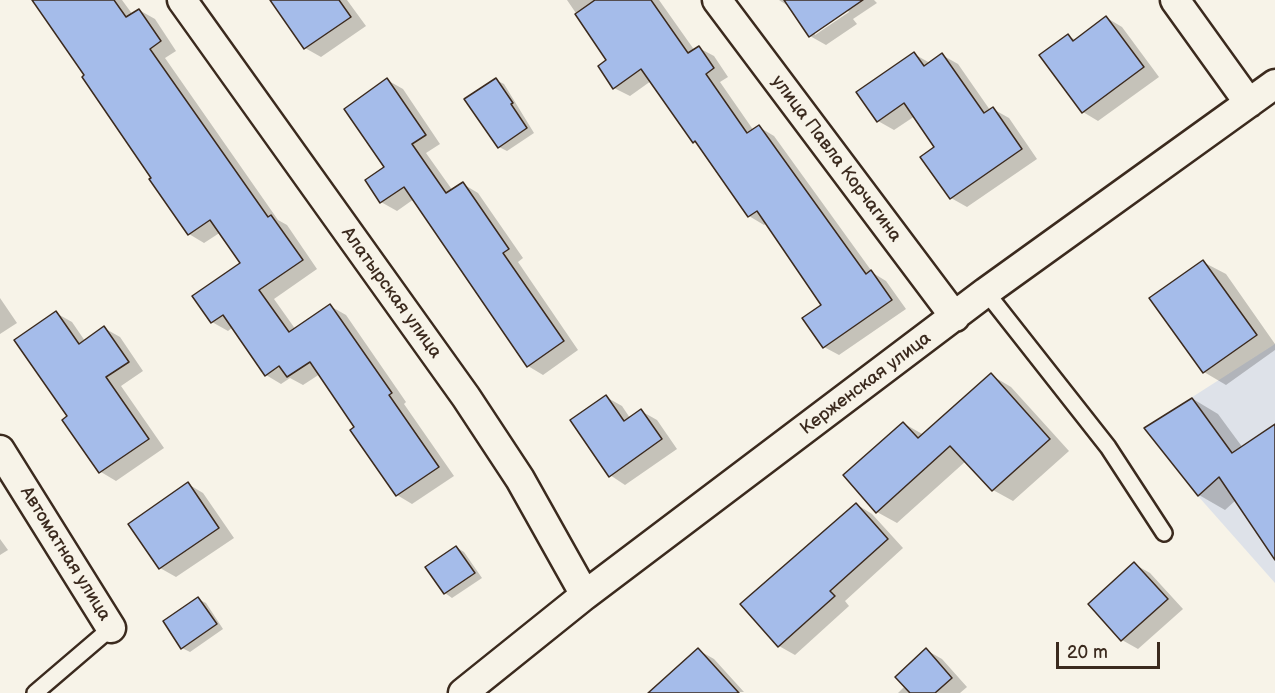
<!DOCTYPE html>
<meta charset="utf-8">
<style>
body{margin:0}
#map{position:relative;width:1275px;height:693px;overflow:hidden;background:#f7f3e8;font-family:"Balsamiq Sans",sans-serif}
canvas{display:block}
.scale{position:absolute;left:1056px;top:642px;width:104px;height:27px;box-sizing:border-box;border:3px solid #3b2a1e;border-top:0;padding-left:8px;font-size:18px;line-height:21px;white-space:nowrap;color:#3b2a1e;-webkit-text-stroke:4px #f7f3e8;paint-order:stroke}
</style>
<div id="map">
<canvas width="1275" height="693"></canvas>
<div class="scale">20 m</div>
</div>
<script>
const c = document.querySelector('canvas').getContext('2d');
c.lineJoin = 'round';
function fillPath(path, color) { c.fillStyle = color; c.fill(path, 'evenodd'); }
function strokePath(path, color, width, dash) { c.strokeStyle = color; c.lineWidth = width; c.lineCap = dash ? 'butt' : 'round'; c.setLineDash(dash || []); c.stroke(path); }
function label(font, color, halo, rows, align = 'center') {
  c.font = font + ' "Balsamiq Sans",sans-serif'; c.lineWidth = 4.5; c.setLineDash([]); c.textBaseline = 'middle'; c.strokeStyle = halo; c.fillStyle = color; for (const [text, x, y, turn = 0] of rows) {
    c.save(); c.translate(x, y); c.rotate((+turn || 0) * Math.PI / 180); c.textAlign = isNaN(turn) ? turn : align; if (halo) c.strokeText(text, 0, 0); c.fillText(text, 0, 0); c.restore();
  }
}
fillPath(new Path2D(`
 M 1275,344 L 1275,583 L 1198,496 L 1144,428 Z`), '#dee2e9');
fillPath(new Path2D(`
 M 34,0 L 122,0 L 133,15 L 139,10 L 155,19 L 176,51 L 165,58 L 278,220 L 287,225 L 317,269 L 274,299 L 296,330 L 330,306 L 346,315 L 406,402 L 404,404 L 454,476 L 412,504 L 397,495 L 356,427 L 320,374 L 303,385 L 290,378 L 281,384 L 266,375 L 233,327 L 228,331 L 212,322 L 242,263 L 221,232 L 204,243 L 189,234 L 86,76 Z
 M 271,0 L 347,0 L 366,26 L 321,57 L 305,48 Z
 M 567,0 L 659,0 L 695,51 L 699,48 L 714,56 L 728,77 L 720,82 L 754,131 L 759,127 L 774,136 L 873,273 L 886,281 L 906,309 L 839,355 L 824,347 L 823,305 L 767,223 L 764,225 L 749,216 L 699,145 L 694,142 L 651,81 L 630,96 L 614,88 L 608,60 Z
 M 779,0 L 874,0 L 877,3 L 853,19 L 857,24 L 826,45 L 810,36 L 790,7 ZM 847,9 L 849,12 L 815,35 L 815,32 Z
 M 1107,18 L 1122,27 L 1159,77 L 1098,121 L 1083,112 L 1068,36 L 1076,40 Z
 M 914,54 L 930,63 L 942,55 L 958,64 L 990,110 L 993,109 L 1009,118 L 1037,159 L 967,207 L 951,198 L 936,148 L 915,116 L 894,130 L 878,121 Z
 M 387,80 L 403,89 L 440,144 L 426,153 L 453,191 L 463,184 L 478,193 L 523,258 L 518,262 L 578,350 L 543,375 L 528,366 L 414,199 L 397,211 L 381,202 L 386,167 Z
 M 496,80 L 504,84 L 534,133 L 507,151 L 499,147 Z
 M 1203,262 L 1226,274 L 1275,344 L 1275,350 L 1226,385 L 1204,372 Z
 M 0,298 L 17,323 L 0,334 Z
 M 56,313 L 72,322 L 85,341 L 104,328 L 120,337 L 143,371 L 121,386 L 164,448 L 116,481 L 101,472 L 69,417 Z
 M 991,375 L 1011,387 L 1069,451 L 1013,501 L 993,490 L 966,461 L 897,523 L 877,512 L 903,423 L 924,435 Z
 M 606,397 L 622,406 L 630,418 L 641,411 L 657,420 L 677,449 L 625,485 L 610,475 Z
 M 1193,399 L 1218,414 L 1243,448 L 1275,426 L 1275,558 L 1236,500 L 1225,510 L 1199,495 Z
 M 188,484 L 203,493 L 234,538 L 176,577 L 160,568 Z
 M 856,504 L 872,514 L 903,548 L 845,601 L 849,606 L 795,655 L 779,646 Z
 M 0,539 L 8,550 L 0,555 Z
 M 456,547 L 464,552 L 482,578 L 452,598 L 445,593 Z
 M 1134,564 L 1150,573 L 1183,609 L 1138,649 L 1122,640 L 1090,604 Z
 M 198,599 L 206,603 L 223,629 L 190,652 L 182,648 Z
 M 698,650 L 714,659 L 744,692 L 675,693 Z
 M 926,650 L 942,659 L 967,687 L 960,693 L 898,693 L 905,686 Z`), '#0003');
const building = new Path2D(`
 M 32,0 L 114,0 L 126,17 L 139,9 L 161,41 L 150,49 L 268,217 L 271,215 L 303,260 L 259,290 L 289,332 L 330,304 L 392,393 L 389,395 L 439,467 L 396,496 L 350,430 L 354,427 L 310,362 L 287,377 L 279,366 L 265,376 L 223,315 L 211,323 L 192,296 L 240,263 L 210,220 L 188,235 L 149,179 L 151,178 L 82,77 L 84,75 Z
 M 270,0 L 339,0 L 351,17 L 304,49 Z
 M 595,0 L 651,0 L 688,53 L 699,46 L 714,68 L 706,74 L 747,133 L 759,125 L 866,274 L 871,270 L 892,300 L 823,348 L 802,318 L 821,305 L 757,211 L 748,217 L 695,141 L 693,143 L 641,69 L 613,89 L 598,66 L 606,60 L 575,14 Z
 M 784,0 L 863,0 L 809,37 Z
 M 1106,16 L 1144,67 L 1082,113 L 1039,55 L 1068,34 L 1073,41 Z
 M 914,52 L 924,66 L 942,53 L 984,113 L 993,107 L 1022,149 L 950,199 L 920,157 L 934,147 L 904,103 L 877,122 L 856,92 Z
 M 387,78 L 426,135 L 412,144 L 446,193 L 463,182 L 509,249 L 503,253 L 564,341 L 527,367 L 404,187 L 380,203 L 365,180 L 384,167 L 344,109 Z
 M 496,78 L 513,103 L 511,104 L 527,128 L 498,148 L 464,99 Z
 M 1203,260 L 1257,335 L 1203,373 L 1149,298 Z
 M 56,311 L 79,344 L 104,326 L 129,362 L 106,377 L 149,439 L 99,473 L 62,420 L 67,416 L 14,340 Z
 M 991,373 L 1050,439 L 992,491 L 950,446 L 876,513 L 843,475 L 903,422 L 918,438 Z
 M 606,395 L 624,421 L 641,409 L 662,439 L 609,477 L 570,420 Z
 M 1192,398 L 1232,453 L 1275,424 L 1275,560 L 1219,477 L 1198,496 L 1144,428 Z
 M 188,482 L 219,528 L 159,569 L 128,524 Z
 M 856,503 L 888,539 L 830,591 L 835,596 L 778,647 L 740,604 Z
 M 456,546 L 475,573 L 444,594 L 425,567 Z
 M 1134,562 L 1168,599 L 1121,641 L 1088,604 Z
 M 198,597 L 217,624 L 181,649 L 163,621 Z
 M 698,648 L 739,693 L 648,693 Z
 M 926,648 L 952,678 L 935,693 L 910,693 L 895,677 Z`);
fillPath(building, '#a5bcea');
strokePath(building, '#3b2a1e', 1.5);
const service = new Path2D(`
 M 986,292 L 1108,447 L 1164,533
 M 35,693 L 111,628`);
const minor = new Path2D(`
 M 182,0 L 466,397 L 520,479 L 585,595
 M 717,0 L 955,317
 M 1175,0 L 1249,103
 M 0,450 L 111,628
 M 463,693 L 585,595 L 986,292 L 1275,84`);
strokePath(service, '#3b2a1e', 20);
strokePath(minor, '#3b2a1e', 33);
strokePath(service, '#f7f3e8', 15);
strokePath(minor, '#f7f3e8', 28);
label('18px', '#3b2a1e', '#f7f3e8', [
 ["улица Павла Корчагина",836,159,53],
 ["Алатырская улица",391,293,54],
 ["Керженская улица",866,384,-37],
 ["Автоматная улица",65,554,58]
]);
</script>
